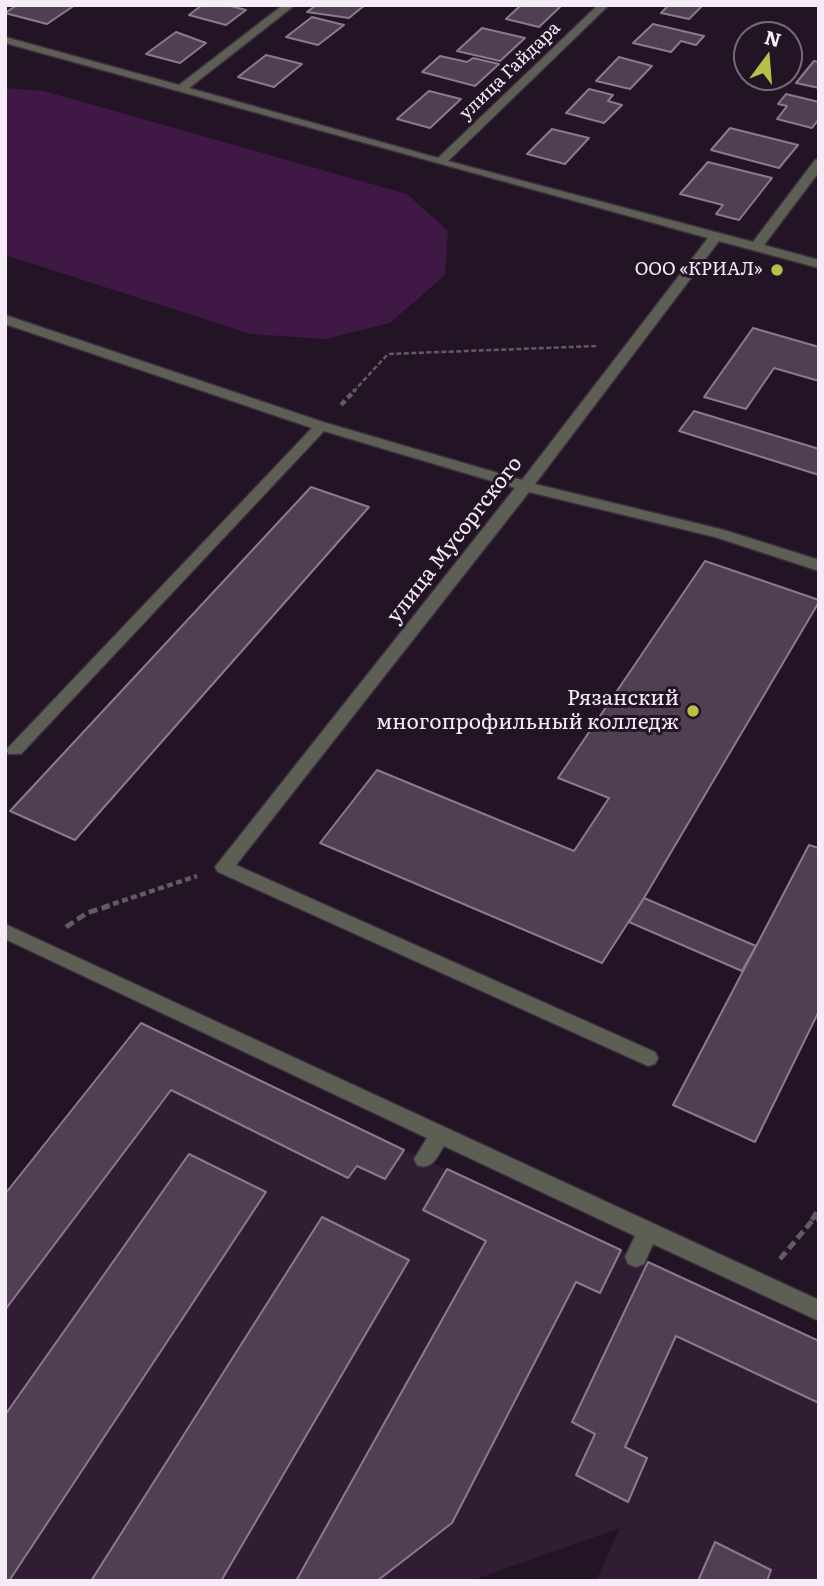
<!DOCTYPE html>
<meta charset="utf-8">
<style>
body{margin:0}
#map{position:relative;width:824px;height:1586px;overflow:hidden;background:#231425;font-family:Literata,serif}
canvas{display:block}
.frame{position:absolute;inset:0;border:7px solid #f6ecf8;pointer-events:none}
.north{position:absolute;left:733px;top:21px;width:70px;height:70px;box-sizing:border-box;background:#231425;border:2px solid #776a79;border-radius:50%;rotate:16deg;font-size:19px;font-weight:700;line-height:28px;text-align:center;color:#f6ecf8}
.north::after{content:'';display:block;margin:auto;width:24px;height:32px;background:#b8c147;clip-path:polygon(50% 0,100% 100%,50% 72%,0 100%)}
</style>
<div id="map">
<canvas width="824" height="1586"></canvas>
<div class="frame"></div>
<div class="north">N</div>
</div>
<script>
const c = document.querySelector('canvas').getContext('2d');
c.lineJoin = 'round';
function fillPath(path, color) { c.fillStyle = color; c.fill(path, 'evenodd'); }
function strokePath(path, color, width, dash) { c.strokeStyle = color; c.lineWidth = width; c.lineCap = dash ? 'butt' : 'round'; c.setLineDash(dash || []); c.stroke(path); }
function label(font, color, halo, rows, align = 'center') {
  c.font = font + ' Literata,serif'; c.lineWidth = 6; c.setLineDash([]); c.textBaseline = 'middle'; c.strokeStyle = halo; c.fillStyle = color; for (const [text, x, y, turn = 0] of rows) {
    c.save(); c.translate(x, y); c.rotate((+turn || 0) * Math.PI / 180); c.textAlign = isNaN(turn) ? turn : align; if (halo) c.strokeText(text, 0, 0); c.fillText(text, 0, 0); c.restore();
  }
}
fillPath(new Path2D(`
 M 141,1023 L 404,1150 L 819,1341 L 819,1581 L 596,1581 L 620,1528 L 470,1581 L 5,1581 L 5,1194 Z`), '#301d33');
fillPath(new Path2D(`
 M 5,88 L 44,91 L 407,194 L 448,231 L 445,275 L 390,323 L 325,339 L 251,334 L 5,255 Z`), '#3f1845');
const building = new Path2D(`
 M 17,5 L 75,5 L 47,24 L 5,13 Z
 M 202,5 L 227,5 L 246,10 L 226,25 L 189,15 Z
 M 324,5 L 365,5 L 349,18 L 307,12 L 315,6 Z
 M 521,5 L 553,5 L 560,7 L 539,27 L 506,19 Z
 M 669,5 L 703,5 L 689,19 L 661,13 Z
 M 312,17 L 344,25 L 318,45 L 286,37 Z
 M 653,24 L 704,36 L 696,45 L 681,41 L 671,52 L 633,43 Z
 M 482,28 L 525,38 L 500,61 L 457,51 Z
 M 176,32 L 206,43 L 180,63 L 146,54 Z
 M 266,55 L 302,64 L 274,87 L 238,77 Z
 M 440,56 L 467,62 L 473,58 L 499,64 L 475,86 L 422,72 Z
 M 619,57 L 652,66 L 630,89 L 596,81 Z
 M 814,61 L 819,62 L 819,88 L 796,83 Z
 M 589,89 L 613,95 L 608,101 L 622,105 L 604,123 L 566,113 Z
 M 429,91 L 461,99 L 430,128 L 397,119 Z
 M 786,94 L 819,102 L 819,119 L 812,128 L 777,119 L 787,106 L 778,104 Z
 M 730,128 L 798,145 L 779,168 L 711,150 Z
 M 552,129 L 589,138 L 565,164 L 527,154 Z
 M 708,162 L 772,178 L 739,220 L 716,214 L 723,205 L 680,194 Z
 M 753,328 L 819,347 L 819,381 L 774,368 L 746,409 L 704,397 Z
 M 694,411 L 819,449 L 819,475 L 679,431 Z
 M 311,487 L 369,507 L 75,840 L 10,811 Z
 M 705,561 L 819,600 L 819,602 L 644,898 L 602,963 L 320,843 L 377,770 L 574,851 L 609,798 L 558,778 Z
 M 809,845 L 819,848 L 819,1011 L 755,1142 L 673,1105 Z
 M 644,898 L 756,946 L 742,971 L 629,922 Z
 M 141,1023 L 404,1150 L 385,1179 L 357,1166 L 348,1178 L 171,1090 L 5,1310 L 5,1194 Z
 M 189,1154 L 266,1192 L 9,1581 L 5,1581 L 5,1415 Z
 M 447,1169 L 621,1250 L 600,1293 L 576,1282 L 452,1523 L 377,1581 L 296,1581 L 486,1241 L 423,1210 Z
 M 322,1217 L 409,1260 L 221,1581 L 91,1581 Z
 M 648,1262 L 819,1341 L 819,1403 L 676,1336 L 625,1447 L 647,1458 L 628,1502 L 576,1475 L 595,1434 L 572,1422 Z
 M 715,1542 L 771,1570 L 767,1581 L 698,1581 Z`);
fillPath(building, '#503f52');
strokePath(building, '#8c798e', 2);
const minor = new Path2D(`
 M 283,5 L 295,5 L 189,88 L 438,158 L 598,5 L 609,5 L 448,161 L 753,242 L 815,160 L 819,159 L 819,172 L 764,245 L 819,260 L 819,268 L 719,241 L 535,484 L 724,530 L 819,560 L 819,571 L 715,537 L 529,492 L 236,865 L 655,1052 L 658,1058 L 655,1064 L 648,1066 L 218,872 L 215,867 L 515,488 L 324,431 L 21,754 L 9,754 L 6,750 L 312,428 L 5,324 L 5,315 L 326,423 L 522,480 L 708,238 L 5,43 L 5,37 L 179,85 Z
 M 5,924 L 819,1300 L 819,1321 L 653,1244 L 644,1264 L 636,1267 L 628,1264 L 625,1257 L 635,1236 L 444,1146 C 437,1157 432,1171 417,1165 L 414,1159 L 427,1138 L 5,939 Z`);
strokePath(minor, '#3c2e3e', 3);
strokePath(new Path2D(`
 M 353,392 L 388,354 L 597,346`), '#655867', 2.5, [5, 2.5]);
strokePath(new Path2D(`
 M 341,405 L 355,390
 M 104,907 L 197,876`), '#655867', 4.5, [6, 3.5]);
strokePath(new Path2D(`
 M 66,927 L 87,913 L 109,906
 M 812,1220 L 819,1208
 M 780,1259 L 812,1221 L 819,1219`), '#655867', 5, [9, 4.5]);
fillPath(minor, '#5d5f54');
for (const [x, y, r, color] of [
 [777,270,7,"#b8c147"],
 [693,711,7,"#b8c147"]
]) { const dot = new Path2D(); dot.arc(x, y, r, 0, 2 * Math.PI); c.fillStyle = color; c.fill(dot); strokePath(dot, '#231425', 2.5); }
label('18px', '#f6ecf8', '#231425', [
 ["улица Гайдара",510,71,-44]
]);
label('18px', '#f6ecf8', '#231425', [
 ["ООО «КРИАЛ»",763,270]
], 'right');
label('21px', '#f6ecf8', '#231425', [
 ["улица Мусоргского",455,540,-52]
]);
label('21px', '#f6ecf8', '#231425', [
 ["Рязанский",679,699],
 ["многопрофильный колледж",679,723]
], 'right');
</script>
